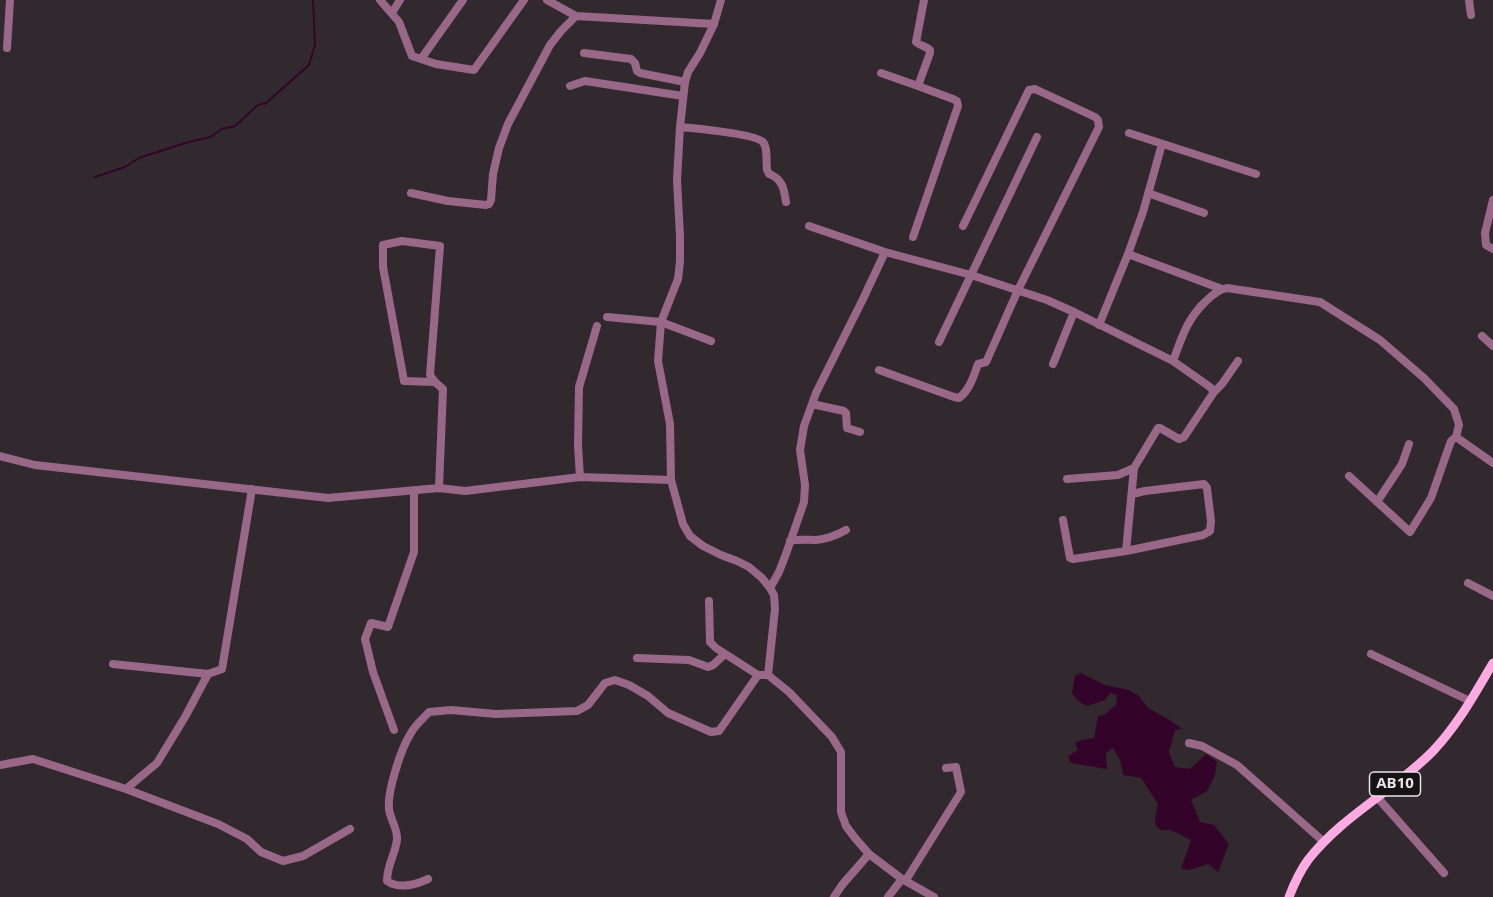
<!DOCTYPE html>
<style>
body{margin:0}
canvas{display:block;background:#31292e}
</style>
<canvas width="1493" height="897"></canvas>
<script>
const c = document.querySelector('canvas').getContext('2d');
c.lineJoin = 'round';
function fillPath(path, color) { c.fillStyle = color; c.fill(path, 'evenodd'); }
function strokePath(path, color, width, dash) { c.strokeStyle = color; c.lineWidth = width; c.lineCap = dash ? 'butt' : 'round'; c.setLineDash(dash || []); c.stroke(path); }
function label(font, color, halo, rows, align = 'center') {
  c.font = font + ' "Open Sans",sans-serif'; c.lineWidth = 6; c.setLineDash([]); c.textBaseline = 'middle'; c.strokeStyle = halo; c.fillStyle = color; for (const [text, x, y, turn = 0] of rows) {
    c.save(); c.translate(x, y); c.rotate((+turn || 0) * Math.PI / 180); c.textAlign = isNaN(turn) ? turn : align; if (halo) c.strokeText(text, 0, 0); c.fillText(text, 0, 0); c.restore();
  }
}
fillPath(new Path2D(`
 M 1081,673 L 1105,685 L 1129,690 L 1138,695 L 1148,708 L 1166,718 L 1183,729 L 1175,730 L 1169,752 L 1175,767 L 1190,769 L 1206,754 L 1217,762 L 1215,775 L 1207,791 L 1191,800 L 1200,822 L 1214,825 L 1229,844 L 1218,872 L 1208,864 L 1189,870 L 1181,869 L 1191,840 L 1171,830 L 1161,830 L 1156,826 L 1155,818 L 1158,804 L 1141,778 L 1123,775 L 1120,760 L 1113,748 L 1106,753 L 1107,769 L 1071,763 L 1068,756 L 1078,750 L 1075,743 L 1081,740 L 1094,738 L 1098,716 L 1105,714 L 1116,705 L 1117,695 L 1110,693 L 1105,700 L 1087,706 L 1078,701 L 1072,693 L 1075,676 Z`), '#340329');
strokePath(new Path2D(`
 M 95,177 L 125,167 L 139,158 L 185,143 L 210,137 L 222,129 L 235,126 L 258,105 L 266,103 L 309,65 L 315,45 L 313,0`), '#340329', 2);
strokePath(new Path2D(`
 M 380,0 L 399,22 L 412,56 L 436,64 L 474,70 L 524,0
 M 547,0 L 576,16 L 714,24
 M 721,0 L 714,24 L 700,53 L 688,72 L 685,82 L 680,127 L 677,180 L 680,236 L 680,262 L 678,279 L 661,322 L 658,361 L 670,424 L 671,480 L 683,524 L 690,536 L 703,546 L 721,555 L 737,561 L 749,567 L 762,578 L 770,588 L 774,595 L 775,609 L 768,675 L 789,692 L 832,737 L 841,752 L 841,812 L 846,826 L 855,838 L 869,854 L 902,879 L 934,897
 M 1469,0 L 1471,15
 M 392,13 L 400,0
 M 7,48 L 10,0
 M 584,53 L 631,59 L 635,63 L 637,71 L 640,73 L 685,82
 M 421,59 L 463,0
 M 881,73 L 918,86
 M 570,86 L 585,81 L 683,96
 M 680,127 C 693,128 756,134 763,142 C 768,148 766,162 767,170 C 772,178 766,171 775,177 C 784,183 784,192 786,202
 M 1129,133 L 1256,174
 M 411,193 L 448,201 L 486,205 L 489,204 L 491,200 L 493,174 L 499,148 L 508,124 L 550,45 L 561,31 L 576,16
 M 1148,193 L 1204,213
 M 1493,200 L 1485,233 L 1486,245 L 1493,249
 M 809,226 L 885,252 L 971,275 L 1047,300 L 1074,312 L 1173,361
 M 913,237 L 958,106 L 957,101 L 953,99 L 918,86 L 930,53 L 930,50 C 926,46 920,46 916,42 L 924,0
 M 1128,254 L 1222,289
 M 607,317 L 661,322 L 711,341
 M 1099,325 L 1128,254 L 1143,212 L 1162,144
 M 1482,336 L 1493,346
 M 939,342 L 1037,137
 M 1053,364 L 1074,312
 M 879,370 L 954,397 L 959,398 C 969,391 974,376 978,364 L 986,362 L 987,360 L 1018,290 L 1099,127 L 1098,120 L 1095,117 L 1035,89 L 1029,90 L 963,226
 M 435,382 L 404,381 L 383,267 L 383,245 L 402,241 L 440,246 L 430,375 L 435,382 L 443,389 L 439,488
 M 1214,392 L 1222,384 L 1238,361
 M 812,404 L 844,411 L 846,413 L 847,428 L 860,432
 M 1456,437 L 1493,463
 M 0,456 L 35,465 L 328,498 L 439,488 L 465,491 L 580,477 L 671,480
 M 580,477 L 578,446 L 579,387 L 597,326
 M 1067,479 L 1118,475 L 1134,468
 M 1132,494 L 1145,491 L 1204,484 L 1207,488 L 1211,521 L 1210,531 L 1203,535 L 1126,551 L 1134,468 L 1158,428 L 1160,428 L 1179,439 L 1184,437 L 1214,392 L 1210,387 L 1173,361 C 1182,337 1187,319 1206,301 C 1212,295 1219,289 1227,288 L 1320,302 L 1380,340 L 1424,378 L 1454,409 L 1459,425 L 1456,437 L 1451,441 L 1431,498 L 1410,532 L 1349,476
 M 1377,502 L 1402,464 L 1409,444
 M 1063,520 L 1070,558 L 1073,559 L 1126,551
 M 790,541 C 799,539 807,540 816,540 C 827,539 837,535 846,530
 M 1468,583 L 1493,596
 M 770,588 L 779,572 L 786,554 L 804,502 L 805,485 L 800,450 L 804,426 L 816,393 L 863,299 L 885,252
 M 709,601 L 710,642 L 716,648 L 758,675
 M 1371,654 L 1470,701
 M 637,658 L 689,660 L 708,667 L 713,665 L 725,654
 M 113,664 L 208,674 L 222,669 L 252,489
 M 394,730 L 373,672 L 365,639 L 371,623 L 388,627 L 414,552 L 414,490
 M 1189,743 L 1202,746 L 1237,765 L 1324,842
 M 0,765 L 33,759 L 126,789 L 157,763 L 185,717 L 208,674
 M 126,789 L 218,824 L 247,839 L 261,852 L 283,861 L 303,856 L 350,829
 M 1377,797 L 1444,873
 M 428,879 C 415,885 399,889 387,881 C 387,865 395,855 397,840 C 398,829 390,819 389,809 C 387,792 401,748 411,733 C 415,725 423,719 429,712 L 451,710 L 496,714 L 577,711 L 588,705 L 605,683 L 615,680 L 629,685 L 648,696 L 668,713 L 711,732 L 719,731 L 758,675 L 768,675
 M 906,880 L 961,792 L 956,767 L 946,768
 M 834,897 L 842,885 L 869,854
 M 888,897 L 902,879`), '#996889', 8);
strokePath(new Path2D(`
 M 1289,897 C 1294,884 1300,871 1308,860 C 1342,816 1395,790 1433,751 C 1458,725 1475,693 1493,663`), '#fbaae2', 9);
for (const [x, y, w] of [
 [1395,784,51]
]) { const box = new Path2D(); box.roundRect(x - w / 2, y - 12, w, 24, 4.5); c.fillStyle = '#161315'; c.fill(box); strokePath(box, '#e8e3e6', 1.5); }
label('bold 15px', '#e8e3e6', null, [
 ["AB10",1395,784]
]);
</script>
